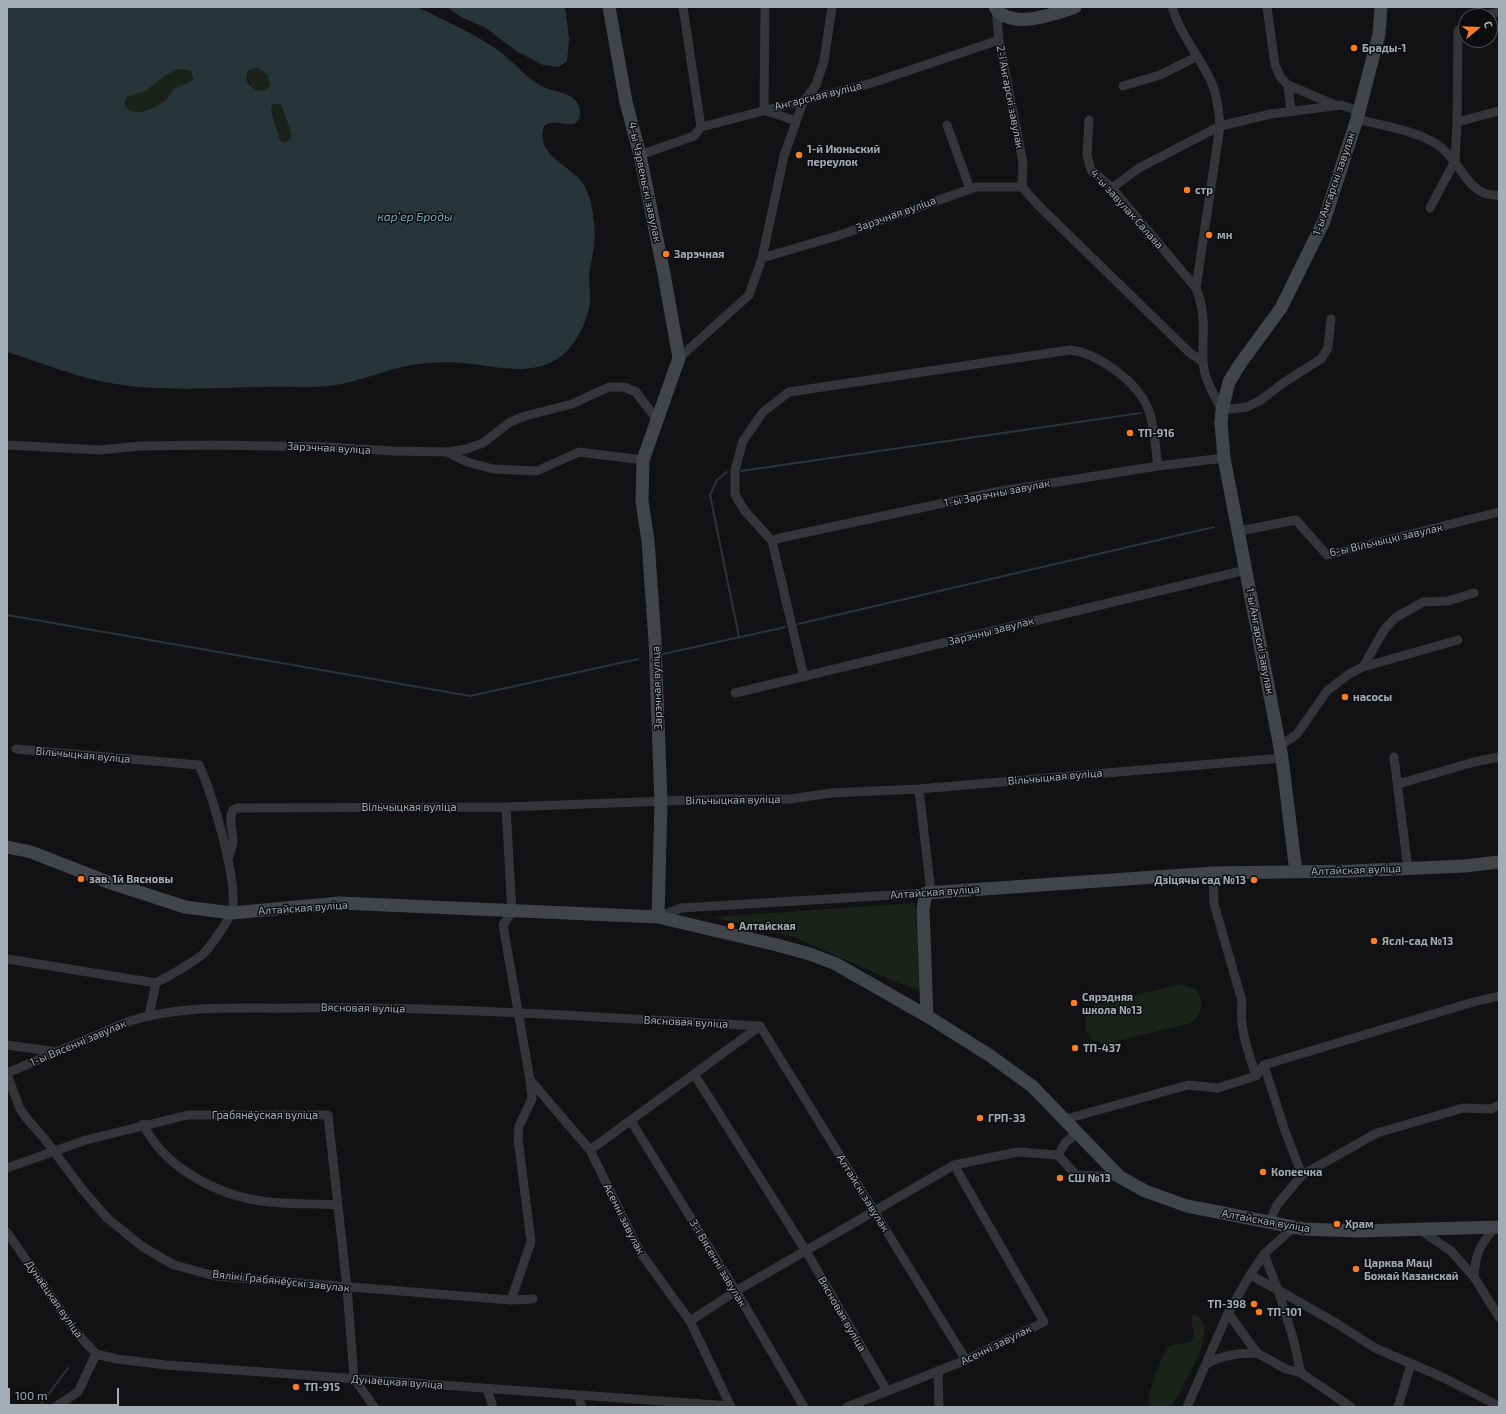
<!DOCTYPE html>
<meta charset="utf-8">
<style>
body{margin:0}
#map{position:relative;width:1506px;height:1414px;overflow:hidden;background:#121214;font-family:"Exo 2",sans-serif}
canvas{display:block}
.frame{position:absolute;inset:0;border:8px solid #a3adb5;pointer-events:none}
.north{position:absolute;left:1458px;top:8px;width:40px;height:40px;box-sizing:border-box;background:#0d0d0f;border:1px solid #494d51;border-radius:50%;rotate:71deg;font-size:11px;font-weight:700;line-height:16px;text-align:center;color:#a3adb5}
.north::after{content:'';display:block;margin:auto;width:14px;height:18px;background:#f77e27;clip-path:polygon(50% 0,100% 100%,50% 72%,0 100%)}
.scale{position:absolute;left:8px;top:1388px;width:111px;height:18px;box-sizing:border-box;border:2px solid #a3adb5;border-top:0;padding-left:5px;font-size:12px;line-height:14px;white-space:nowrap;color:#a3adb5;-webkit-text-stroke:3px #0d0d0f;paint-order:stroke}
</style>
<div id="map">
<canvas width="1506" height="1414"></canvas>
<div class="frame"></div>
<div class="north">С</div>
<div class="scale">100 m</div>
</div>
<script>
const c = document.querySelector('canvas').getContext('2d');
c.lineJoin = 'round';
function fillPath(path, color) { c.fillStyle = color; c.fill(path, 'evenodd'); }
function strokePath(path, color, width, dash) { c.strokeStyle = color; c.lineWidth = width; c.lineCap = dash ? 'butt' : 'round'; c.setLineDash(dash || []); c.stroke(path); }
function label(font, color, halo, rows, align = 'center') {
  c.font = font + ' "Exo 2",sans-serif'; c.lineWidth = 3; c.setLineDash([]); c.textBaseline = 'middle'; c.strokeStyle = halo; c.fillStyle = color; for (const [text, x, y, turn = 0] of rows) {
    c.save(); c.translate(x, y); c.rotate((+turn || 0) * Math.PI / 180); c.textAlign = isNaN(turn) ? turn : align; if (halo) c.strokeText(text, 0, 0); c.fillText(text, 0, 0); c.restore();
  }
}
fillPath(new Path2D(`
 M 179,69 L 190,71 L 193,79 C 188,86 179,86 172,92 C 169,94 168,99 165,101 C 157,107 135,118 127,108 C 124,104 124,101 127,97 L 146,91 L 166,75 Z
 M 252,69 L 260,69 L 268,75 L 270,85 L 266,90 L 259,90 L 251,86 L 246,74 Z
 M 275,104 L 281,105 L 282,107 L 291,133 L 290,139 L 285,143 L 280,140 L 271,111 L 272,105 Z
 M 915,903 L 920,990 L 898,983 L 794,937 L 713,917 Z
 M 1181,984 L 1195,989 C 1205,1000 1203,1014 1191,1023 L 1105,1044 C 1090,1042 1082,1031 1086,1016 L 1095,1005 Z
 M 1192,1315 L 1197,1315 C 1199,1317 1202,1319 1203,1322 C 1212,1342 1181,1389 1171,1407 L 1152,1407 L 1148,1403 C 1150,1384 1159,1365 1167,1347 C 1176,1343 1184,1345 1192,1341 C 1196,1329 1190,1325 1192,1315 Z`), '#1b221a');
fillPath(new Path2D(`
 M 7,7 L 417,7 C 446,21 476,34 502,53 C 514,63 525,76 538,84 C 550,92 569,91 577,102 C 581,108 583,122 572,124 C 562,126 539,113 543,140 C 545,159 576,169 585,187 C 593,203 596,227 594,245 C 593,255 590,266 589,276 C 589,285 591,294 590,303 C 587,324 573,351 554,361 C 527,375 500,367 471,364 C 457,362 442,362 428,363 C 393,365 363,382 329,386 C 306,388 283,386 259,387 C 207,388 156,392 104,382 C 71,375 39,362 7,352 ZM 256,68 L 260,69 L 268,75 L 270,85 L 266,90 C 255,93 242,82 248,71 ZM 179,69 L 191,71 L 193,79 C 188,86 181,83 175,89 C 170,92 169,98 165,101 C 157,107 135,118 127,108 C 124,105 124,101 127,97 L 146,91 L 166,75 ZM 275,104 L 281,105 L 282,107 L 291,133 L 290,139 L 285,143 L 280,140 L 271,111 L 272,105 Z
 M 447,7 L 565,7 L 569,39 L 567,61 L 559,67 L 543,65 L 516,51 L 486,28 L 461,17 Z`), '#283538');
strokePath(new Path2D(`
 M 741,471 L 1141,413
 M 727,472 L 717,480 L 710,495 L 739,637
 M 7,615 L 470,696 L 638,659
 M 798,624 L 1214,527
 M 663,654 L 786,627
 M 39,1407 L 68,1368`), '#283538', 2);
strokePath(new Path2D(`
 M 683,7 L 701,127
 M 765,7 L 764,110 L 796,121
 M 1172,7 C 1181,37 1202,59 1213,86 C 1218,99 1219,113 1220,126 L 1271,114 L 1341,105 L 1359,111
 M 1267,7 L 1275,65 L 1281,78 L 1288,85 L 1335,105
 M 996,8 L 999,40 L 1023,163 L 1022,187
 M 1482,16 L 1499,12
 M 1288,85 L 1291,111
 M 1123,86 L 1160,75 L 1196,57
 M 1357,119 C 1383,126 1415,130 1438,145 C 1461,160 1467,198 1499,195
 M 1089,120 L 1087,155 L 1091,170 L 1112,188 L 1196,288
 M 1457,122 L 1499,111
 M 947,125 L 970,189
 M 1220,126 L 1196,288 C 1207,316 1202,332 1203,361 C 1204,379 1214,395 1222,410 L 1247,407 L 1261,400 L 1283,383 L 1321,359 L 1328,348 L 1331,319
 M 640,155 L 694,136 L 701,127 L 872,83 L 999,40
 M 1112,188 L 1139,168 L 1220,126
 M 1430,208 L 1455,161 L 1457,122 L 1458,31 L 1466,24
 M 762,258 L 784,156 L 803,102 L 816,85 L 824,61 L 832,7
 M 679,358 L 749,295 L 762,258 L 837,236 L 976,187 L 1022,187 L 1038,205 L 1190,353 L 1203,362
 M 7,445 L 100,450 L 140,446 L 215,445 L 329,447 L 393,451 L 447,452 L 467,462 L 493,469 L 537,471 L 579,452 L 643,460
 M 447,452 L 466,449 L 483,443 L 510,422 L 525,416 L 572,404 L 609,387 L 624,387 L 636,392 L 657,420
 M 1239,531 L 1296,520 L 1327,555 L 1499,512
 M 772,541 L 780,538 L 995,492 L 1158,466 L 1224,458
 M 1363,667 L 1384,630 L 1395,618 L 1423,602 L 1448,601 L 1474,593
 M 804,677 L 772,541 L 745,511 L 735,495 L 735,470 L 743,441 L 763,412 L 789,392 L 1070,350 C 1098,353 1138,382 1148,409 C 1155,426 1155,448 1158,466
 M 735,693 L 1246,570
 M 1280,746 L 1297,734 L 1327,691 L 1349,674 L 1363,667 L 1458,640
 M 16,749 L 199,765 C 212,793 239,883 232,912 C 230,918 210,947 205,952 C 196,962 168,976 156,983
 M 1394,757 L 1408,869
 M 1398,784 L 1474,762 L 1499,757
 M 919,789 L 931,893
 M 506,807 L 512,912 L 503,925 L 530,1080 L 532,1099 L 519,1126 L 518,1139 L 531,1242 L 511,1300
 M 228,859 C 230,853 233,847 233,841 C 233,831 228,818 233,810 L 238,808 L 506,807 L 719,799 L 791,799 L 831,793 L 919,789 L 1282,758
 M 1213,873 L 1214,904 L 1242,1001 C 1239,1028 1248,1051 1256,1076
 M 658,917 L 681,908 L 926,893
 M 7,959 L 156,983 L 149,1015
 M 760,1026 L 966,1360
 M 7,1045 L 57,1052
 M 1264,1065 L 1285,1131 L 1302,1175
 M 7,1073 L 130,1021 C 183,1004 242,1009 297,1008 C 451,1006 606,1018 760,1026
 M 7,1074 L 20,1109 L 28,1120 L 44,1138 L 82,1189 L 107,1218 L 143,1247 L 174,1265 L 215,1276 L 511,1300 L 533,1299
 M 694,1074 L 806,1251 L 887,1391
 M 530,1080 L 590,1150 L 640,1252 L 690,1321 L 731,1407
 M 1066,1119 L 1188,1085 L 1218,1088 L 1256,1076 L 1264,1065 L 1470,1003 L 1499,996
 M 631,1121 L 736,1291 L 804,1407
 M 143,1124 C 163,1165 211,1192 255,1200 C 281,1205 310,1203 337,1205
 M 1077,1133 L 1065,1143 L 1058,1155 L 1076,1175 L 1120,1177
 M 590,1150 L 760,1026
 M 7,1168 L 86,1140 L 188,1115 L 328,1115 L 347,1288 L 354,1378 L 374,1407
 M 1270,1221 L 1277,1205 L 1302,1175 L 1377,1133 L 1463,1108 L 1491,1109 L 1499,1105
 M 1420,1230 L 1451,1251 L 1474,1277 L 1499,1317
 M 7,1232 L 75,1331 L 96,1354 L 117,1359 L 166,1365 L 730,1406
 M 1250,1275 L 1278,1290 L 1264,1254
 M 1474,1277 C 1476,1251 1479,1247 1495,1227
 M 1228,1313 L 1257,1353 L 1286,1369 L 1301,1373
 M 690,1321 L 736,1291 L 954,1165 L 1018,1152 L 1058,1155
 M 1206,1364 C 1223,1355 1238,1353 1257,1353
 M 938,1372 L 939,1407
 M 487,1389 L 493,1407
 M 578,1396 L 582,1407
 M 55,1407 L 78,1392 L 96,1354
 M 847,1407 L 966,1360 L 1044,1322 L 954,1165
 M 1187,1407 L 1228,1313 L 1250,1275 L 1264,1254 L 1294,1227
 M 1351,1407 L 1301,1373 L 1293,1338 L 1278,1290 L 1336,1323 L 1375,1348 L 1442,1377 L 1499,1406
 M 1398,1407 L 1411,1364`), '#333539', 9);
strokePath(new Path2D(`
 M 609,7 L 626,102 L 640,155 L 664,274 L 679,358 L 643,460 L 642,501 L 648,541 L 655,641 L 661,802 L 658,917
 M 995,7 C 1010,31 1054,14 1075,7
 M 7,847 L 31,852 L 108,882 L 185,907 L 232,913 L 340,903 L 658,917 L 777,945 L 810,954 L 836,964 L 927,1016 L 989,1055 L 1032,1086 L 1120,1177 L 1145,1191 L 1187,1206 L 1304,1229 L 1357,1231 L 1499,1227
 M 1296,872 L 1282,758 L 1224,458 L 1221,423 L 1222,410 L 1229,382 L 1240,364 L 1281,308 L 1324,221 L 1357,119 L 1379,34 L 1381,7
 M 927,1016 L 923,909 L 926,893 L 1213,873 L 1352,871 L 1465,866 L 1499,862`), '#414549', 13);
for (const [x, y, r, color] of [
 [1354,48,4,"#f77e27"],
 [799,155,4,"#f77e27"],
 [1187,190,4,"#f77e27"],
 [1209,235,4,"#f77e27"],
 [666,254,4,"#f77e27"],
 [1130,433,4,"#f77e27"],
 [1345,697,4,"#f77e27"],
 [81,879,4,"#f77e27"],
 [1254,880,4,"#f77e27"],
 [731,926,4,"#f77e27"],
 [1374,941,4,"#f77e27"],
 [1074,1003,4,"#f77e27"],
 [1075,1048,4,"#f77e27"],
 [980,1118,4,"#f77e27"],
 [1263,1172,4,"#f77e27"],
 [1060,1178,4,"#f77e27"],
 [1337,1224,4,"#f77e27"],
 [1356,1269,4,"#f77e27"],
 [1254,1304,4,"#f77e27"],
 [1259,1312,4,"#f77e27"],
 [296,1387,4,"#f77e27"]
]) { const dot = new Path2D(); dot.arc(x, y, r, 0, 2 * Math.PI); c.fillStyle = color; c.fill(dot); strokePath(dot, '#0d0d0f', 1.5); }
label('bold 11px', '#a3adb5', '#0d0d0f', [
 ["Брады-1",1362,48],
 ["1-й Июньский",807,149],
 ["переулок",807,162],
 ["стр",1195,190],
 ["мн",1217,235],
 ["Зарэчная",674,254],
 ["ТП-916",1138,433],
 ["насосы",1353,697],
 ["зав. 1й Вясновы",89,879],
 ["Дзіцячы сад №13",1246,880,"right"],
 ["Алтайская",739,926],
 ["Яслі-сад №13",1382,941],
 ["Сярэдняя",1082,997],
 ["школа №13",1082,1010],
 ["ТП-437",1083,1048],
 ["ГРП-33",988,1118],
 ["Копеечка",1271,1172],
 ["СШ №13",1068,1178],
 ["Храм",1345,1224],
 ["Царква Маці",1364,1263],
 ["Божай Казанскай",1364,1276],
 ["ТП-398",1246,1304,"right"],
 ["ТП-101",1267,1312],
 ["ТП-915",304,1387]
], 'left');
label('11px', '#a3adb5', '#0d0d0f', [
 ["Ангарская вуліца",818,96,-14],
 ["2-і Ангарскі завулак",1010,97,79],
 ["4-ы Чэрвеньскі завулак",645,182,78],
 ["1-ы Ангарскі завулак",1334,184,-71],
 ["4-ы завулак Салава",1127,209,48],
 ["Зарэчная вуліца",896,214,-20],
 ["Зарэчная вуліца",329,448,3],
 ["1-ы Зарэчны завулак",997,493,-11],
 ["6-ы Вільчыцкі завулак",1386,540,-13],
 ["Зарэчны завулак",991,631,-14],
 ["1-ы Ангарскі завулак",1260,641,79],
 ["Зарэчная вуліца",657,688,-92],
 ["Вільчыцкая вуліца",83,755,5],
 ["Вільчыцкая вуліца",1055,777,-5],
 ["Вільчыцкая вуліца",733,800,-1],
 ["Вільчыцкая вуліца",409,807],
 ["Алтайская вуліца",1356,870,-2],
 ["Алтайская вуліца",935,892,-4],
 ["Алтайская вуліца",303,908,-4],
 ["Вясновая вуліца",363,1008,1],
 ["Вясновая вуліца",686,1022,3],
 ["1-ы Вясенні завулак",78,1043,-23],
 ["Грабянёўская вуліца",265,1115],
 ["Алтайскі завулак",863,1193,58],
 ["Асенні завулак",624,1219,63],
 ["Алтайская вуліца",1266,1221,10],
 ["3-і Вясенні завулак",718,1263,59],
 ["Вялікі Грабянёўскі завулак",281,1281,6],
 ["Дунаёцкая вуліца",54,1299,55],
 ["Вясновая вуліца",842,1314,60],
 ["Асенні завулак",996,1345,-26],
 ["Дунаёцкая вуліца",397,1382,4]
]);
label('italic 12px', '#78a5b1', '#0d0d0f', [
 ["карʼер Броды",415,217]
]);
</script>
